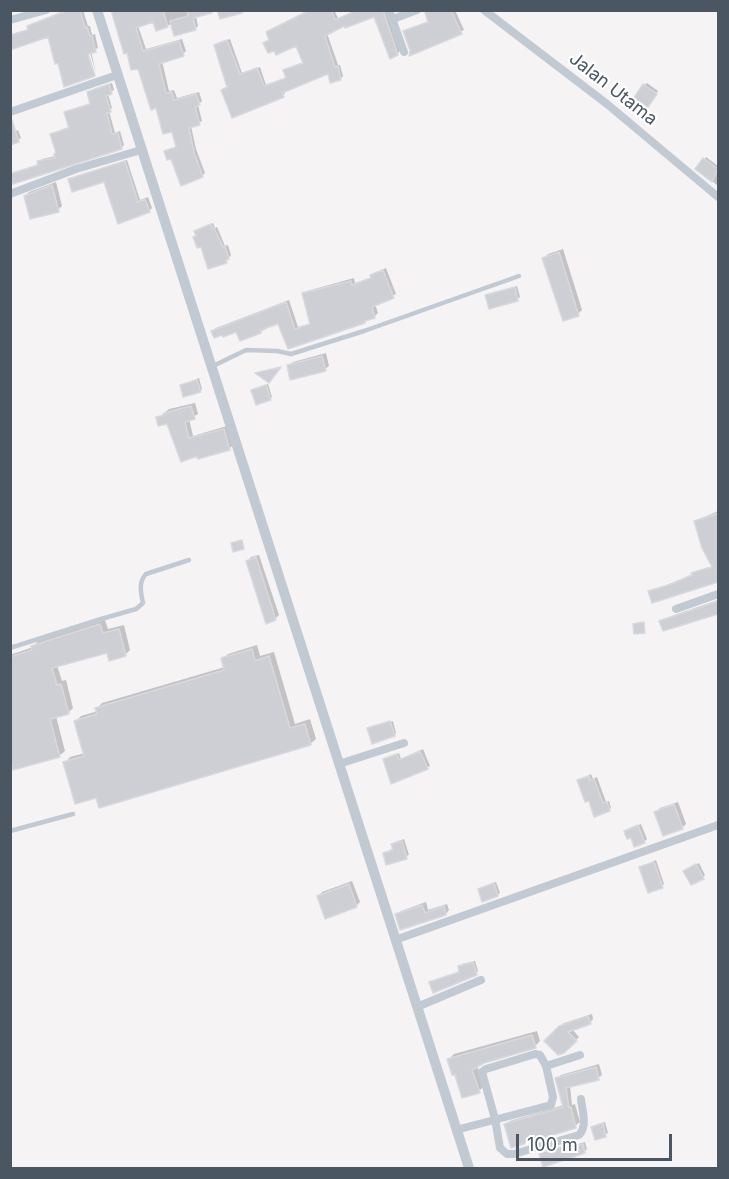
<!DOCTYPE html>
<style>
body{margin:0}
#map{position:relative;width:729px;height:1179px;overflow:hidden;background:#f5f3f3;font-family:Inter,sans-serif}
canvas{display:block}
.frame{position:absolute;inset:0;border:12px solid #4a5661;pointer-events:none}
.scale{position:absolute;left:516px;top:1134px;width:156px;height:27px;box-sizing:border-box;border:3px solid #4a5661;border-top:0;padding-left:8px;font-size:18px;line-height:21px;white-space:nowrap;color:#4a5661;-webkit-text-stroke:4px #fff;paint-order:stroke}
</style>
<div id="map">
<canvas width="729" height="1179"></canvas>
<div class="frame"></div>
<div class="scale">100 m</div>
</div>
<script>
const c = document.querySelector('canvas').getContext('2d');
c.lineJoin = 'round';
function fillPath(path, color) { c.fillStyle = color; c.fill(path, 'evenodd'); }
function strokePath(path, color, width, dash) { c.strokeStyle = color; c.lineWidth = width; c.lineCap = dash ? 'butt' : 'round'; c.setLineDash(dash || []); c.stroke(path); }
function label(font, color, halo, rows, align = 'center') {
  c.font = font + ' Inter,sans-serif'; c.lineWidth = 4.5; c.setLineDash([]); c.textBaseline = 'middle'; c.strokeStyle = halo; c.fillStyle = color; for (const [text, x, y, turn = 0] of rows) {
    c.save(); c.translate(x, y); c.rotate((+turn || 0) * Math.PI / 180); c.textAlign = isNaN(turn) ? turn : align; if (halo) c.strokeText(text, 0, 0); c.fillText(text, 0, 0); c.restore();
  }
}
fillPath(new Path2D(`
 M 66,10 L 83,10 L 88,26 L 90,26 L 92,35 L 95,34 L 98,48 L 91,51 L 96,73 L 88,46 L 59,61 L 49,35 L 10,48 L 10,30 L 12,34 L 29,29 L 28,27 L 31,24 Z
 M 113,10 L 214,10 L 196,16 L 198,26 L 195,29 L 172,24 L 157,29 L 154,20 L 138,26 L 146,49 L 182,39 L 186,51 L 183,54 L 162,61 L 169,91 L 174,90 L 177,98 L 199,92 L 202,101 L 198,105 L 202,121 L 191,126 L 196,149 L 205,173 L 202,176 L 171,157 L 166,151 L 177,146 L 173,130 L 157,107 L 139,67 L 128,51 Z
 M 312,10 L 334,10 L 338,18 L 352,12 L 351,10 L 386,10 L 400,51 L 397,54 L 375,15 L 345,24 L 327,33 L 338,65 L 340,65 L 343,76 L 340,79 L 329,72 L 284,90 L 285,93 L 283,96 L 223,90 L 228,86 L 215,46 L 218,43 L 230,39 L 242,73 L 260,67 L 266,85 L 288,77 L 285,70 L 288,68 L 304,62 L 297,44 L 265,43 L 270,39 L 267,32 Z
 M 426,10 L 455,10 L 464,30 L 411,53 L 405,31 L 429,21 Z
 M 112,83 L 114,90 L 108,94 L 112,108 L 109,111 L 115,133 L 120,131 L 124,145 L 121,148 L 10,184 L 10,174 L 39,164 L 42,159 L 56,156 L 57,152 L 52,134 L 71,126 L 66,112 L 91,103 L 88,93 L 91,90 Z
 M 647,83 L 658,91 L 644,112 L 644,85 Z
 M 18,130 L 21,138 L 11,143 L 10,133 Z
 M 706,157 L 718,166 L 718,186 L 697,169 Z
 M 127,160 L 140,200 L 148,197 L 152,208 L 149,211 L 105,180 L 70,179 Z
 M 56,182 L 62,206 L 58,210 L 25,196 L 29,192 Z
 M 213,223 L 215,228 L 217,227 L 225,246 L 228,245 L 231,255 L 226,261 L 197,236 L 195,232 Z
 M 563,249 L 582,310 L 578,314 L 544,258 L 548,254 Z
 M 386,268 L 396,294 L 375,304 L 378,313 L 375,316 L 288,347 L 279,322 L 260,332 L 237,330 L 213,331 L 216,328 L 289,300 L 298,327 L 312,323 L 303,294 L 307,291 L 354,278 L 355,283 L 372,277 L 375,273 Z
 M 517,286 L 520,297 L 517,299 L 487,296 Z
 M 326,353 L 329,366 L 325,369 L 289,366 L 293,362 Z
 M 199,378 L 202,389 L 200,391 L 182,385 Z
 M 268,384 L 272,397 L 270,399 L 253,390 Z
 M 195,403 L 198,414 L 189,419 L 193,436 L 227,426 L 233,445 L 229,449 L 199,457 L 168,422 L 158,418 L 169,409 Z
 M 718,511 L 718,527 L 714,528 L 718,537 L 718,580 L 693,587 L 650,592 L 693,574 L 695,571 L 713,566 L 695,521 Z
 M 259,555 L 279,615 L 275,619 L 247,561 L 251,557 Z
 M 718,600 L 718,612 L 664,629 L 661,621 L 663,619 Z
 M 105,620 L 108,629 L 124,625 L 130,650 L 125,655 L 108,651 L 57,665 L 62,681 L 66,680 L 73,708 L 68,713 L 56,716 L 65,751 L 59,756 L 10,754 L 10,655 L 33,647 L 38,641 Z
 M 257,645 L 260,656 L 274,652 L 295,724 L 310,719 L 316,739 L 310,744 L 97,796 L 65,763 L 70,757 L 85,753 L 76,721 L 81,716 L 98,711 L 97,708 L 102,703 L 225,667 L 222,659 L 228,654 Z
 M 393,721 L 396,733 L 394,735 L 370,729 Z
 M 423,749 L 430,766 L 392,782 L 384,759 L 399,753 L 401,759 Z
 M 591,774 L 593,779 L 597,777 L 606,802 L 609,801 L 611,808 L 609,810 L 590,799 L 579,780 Z
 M 678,802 L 686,824 L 682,828 L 656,812 L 660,808 Z
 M 641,824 L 647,839 L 644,842 L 626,831 Z
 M 404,839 L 409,855 L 387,863 L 384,853 L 394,848 L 393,845 L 395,842 Z
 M 656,860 L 664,884 L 662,886 L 641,867 Z
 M 699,863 L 705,875 L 703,877 L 685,871 Z
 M 352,881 L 360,902 L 356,906 L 319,896 L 322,892 Z
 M 496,882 L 500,893 L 497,895 L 480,889 Z
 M 426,902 L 428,910 L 447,904 L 449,910 L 446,914 L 397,914 L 401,911 Z
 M 475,961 L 478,971 L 476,974 L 431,982 L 461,971 L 460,967 L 462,964 Z
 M 592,1014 L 593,1019 L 590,1023 L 572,1029 L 579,1037 L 563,1052 L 546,1041 L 564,1023 Z
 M 537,1031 L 540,1041 L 535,1046 L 477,1065 L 484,1086 L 479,1091 L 449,1059 L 454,1054 Z
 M 599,1064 L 602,1075 L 598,1078 L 570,1086 L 572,1105 L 575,1104 L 580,1122 L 576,1125 L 567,1129 L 506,1124 L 510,1121 L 564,1105 L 557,1078 L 561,1075 Z
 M 605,1122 L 608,1133 L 596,1138 L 593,1127 Z
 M 585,1142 L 587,1149 L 584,1152 L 541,1154 L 571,1143 L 571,1146 Z`), '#0003');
const building = new Path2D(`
 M 69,10 L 80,10 L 85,28 L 87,27 L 90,36 L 92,36 L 96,52 L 88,54 L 95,76 L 64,87 L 58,63 L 55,64 L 48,37 L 10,50 L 10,35 L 28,30 L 27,26 Z
 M 111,10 L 163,10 L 168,27 L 156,31 L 153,22 L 136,28 L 143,51 L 179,41 L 184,56 L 159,64 L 166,93 L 172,92 L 174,100 L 196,94 L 200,105 L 195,107 L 200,125 L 189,128 L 194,152 L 203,177 L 181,186 L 171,159 L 167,160 L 164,151 L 176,147 L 172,132 L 163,134 L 156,108 L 151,110 L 138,69 L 131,70 L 127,53 L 124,54 Z
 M 187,10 L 212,10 L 212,13 L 193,18 L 196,30 L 174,36 L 170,21 L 188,16 Z
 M 217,10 L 242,10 L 242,13 L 220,19 Z
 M 310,10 L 331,10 L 335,20 L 351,13 L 350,10 L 383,10 L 398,55 L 390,59 L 374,17 L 345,28 L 344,26 L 325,36 L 335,67 L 338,66 L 341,80 L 330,83 L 328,74 L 282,93 L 284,97 L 277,100 L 232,118 L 221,90 L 227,87 L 214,45 L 227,40 L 240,74 L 257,68 L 264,86 L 286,78 L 283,70 L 303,63 L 296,46 L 276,55 L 274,51 L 268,53 L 263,43 L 269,40 L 266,32 Z
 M 424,10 L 451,10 L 462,34 L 409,56 L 410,50 L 403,31 L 428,22 Z
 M 109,84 L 112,94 L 106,96 L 111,112 L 107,113 L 112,134 L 118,133 L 122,149 L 13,184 L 10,174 L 38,165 L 37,161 L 55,158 L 54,154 L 56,153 L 50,134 L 69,128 L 64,112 L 90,104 L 87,92 Z
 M 643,84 L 657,94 L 642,116 L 628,107 Z
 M 10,120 L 12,120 L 19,142 L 10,145 Z
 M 703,158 L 718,169 L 712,182 L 695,169 Z
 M 125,161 L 138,202 L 145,199 L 150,212 L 118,224 L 104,182 L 72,192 L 68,179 Z
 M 52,185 L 59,212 L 30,219 L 24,196 Z
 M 211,224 L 213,229 L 214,228 L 223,247 L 225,246 L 229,259 L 226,260 L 227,263 L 208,269 L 201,247 L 197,248 L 193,237 L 196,236 L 194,231 Z
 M 559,252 L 579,316 L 563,321 L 542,258 Z
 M 383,270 L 394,298 L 372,307 L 375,318 L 365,321 L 365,323 L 288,349 L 278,324 L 260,330 L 261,333 L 240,341 L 236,332 L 223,337 L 222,335 L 214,338 L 211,331 L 286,302 L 295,329 L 310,324 L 302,293 L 351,281 L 352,285 L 371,278 L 370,275 Z
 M 515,287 L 518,301 L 489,309 L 485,295 Z
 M 322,356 L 326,371 L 290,380 L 287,365 Z
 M 281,367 L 269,383 L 255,373 Z
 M 197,380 L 201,392 L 183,397 L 180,385 Z
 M 266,385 L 271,400 L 256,405 L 251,390 Z
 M 191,406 L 195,419 L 185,422 L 189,438 L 224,429 L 230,450 L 198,459 L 197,456 L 181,462 L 167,424 L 158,426 L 156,417 L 165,415 L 164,413 Z
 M 718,513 L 718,582 L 652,603 L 648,591 L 672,584 L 692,575 L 691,573 L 712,567 L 702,548 L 694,521 Z
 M 242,540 L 244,549 L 233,552 L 231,543 Z
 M 256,557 L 276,620 L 266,624 L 246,561 Z
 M 718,601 L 718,614 L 663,631 L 659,621 Z
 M 644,622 L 645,633 L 634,634 L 633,624 Z
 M 100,624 L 103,633 L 119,629 L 126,656 L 109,661 L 107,653 L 52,668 L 57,685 L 61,684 L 69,714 L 50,719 L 60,757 L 13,770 L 10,760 L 10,657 L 32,650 L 31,646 Z
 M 252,649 L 255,661 L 269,656 L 290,728 L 305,724 L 311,745 L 99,808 L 96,798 L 75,804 L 63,762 L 84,756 L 74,721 L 97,714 L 95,708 L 224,670 L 221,658 Z
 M 390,721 L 395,736 L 372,744 L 367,728 Z
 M 420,751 L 428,769 L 391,784 L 383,759 L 397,754 L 399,760 Z
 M 589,776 L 590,780 L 594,779 L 603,803 L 607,802 L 610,811 L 594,817 L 589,801 L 585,802 L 577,780 Z
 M 674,804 L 683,829 L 663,836 L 654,812 Z
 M 638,825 L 645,843 L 634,847 L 631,838 L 627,839 L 624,831 Z
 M 402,841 L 407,859 L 386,865 L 383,853 L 393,850 L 391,844 Z
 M 654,862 L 663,888 L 648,893 L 639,867 Z
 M 696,864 L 704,879 L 691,885 L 683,871 Z
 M 494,883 L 498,896 L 482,902 L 478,889 Z
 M 349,884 L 357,907 L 325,919 L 317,896 Z
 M 422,905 L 425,913 L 444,906 L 446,915 L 400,930 L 395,914 Z
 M 473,962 L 477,975 L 433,993 L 429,982 L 459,972 L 458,966 Z
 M 588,1016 L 591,1024 L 568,1032 L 577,1041 L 564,1053 L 558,1055 L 544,1041 L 559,1026 Z
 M 532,1035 L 536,1048 L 484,1063 L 472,1070 L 480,1093 L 462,1098 L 455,1075 L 452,1075 L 447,1059 Z
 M 596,1067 L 599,1080 L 566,1088 L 569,1108 L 571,1107 L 576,1128 L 511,1148 L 504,1124 L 563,1107 L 555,1078 Z
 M 603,1123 L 606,1137 L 595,1140 L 591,1127 Z
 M 583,1144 L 585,1153 L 543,1167 L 539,1153 L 568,1145 L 569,1147 Z`);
fillPath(building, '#cdcfd5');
strokePath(building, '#d7d9de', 1.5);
strokePath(new Path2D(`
 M 211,367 L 246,350 L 277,351 L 291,354 L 364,331 L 519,276
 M 10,648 L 101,619 L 136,609 L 143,603 C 141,593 138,582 146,574 L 189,560
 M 10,831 L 73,814`), '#c1cad2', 4.5);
strokePath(new Path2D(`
 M 389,10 L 404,52
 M 484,10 L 607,104 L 718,197
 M 393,19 L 417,10
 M 10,20 L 46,10
 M 10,112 L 117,75
 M 10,194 L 76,169 L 141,150
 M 676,609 L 718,594
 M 339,764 L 404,743
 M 395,940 L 718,825
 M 417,1007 L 481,980
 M 546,1066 L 540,1055 L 535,1054 L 486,1069 L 482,1072 L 495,1119 L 500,1148 L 507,1154 L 514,1154 L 579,1135 C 588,1126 582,1110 581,1099
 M 456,1130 L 551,1105 L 553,1097 L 546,1066 L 580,1055`), '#c1cad2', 8);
strokePath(new Path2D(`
 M 97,10 L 469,1168`), '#c1cad2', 10);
label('18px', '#4a5661', '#fff', [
 ["Jalan Utama",613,89,38]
]);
</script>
